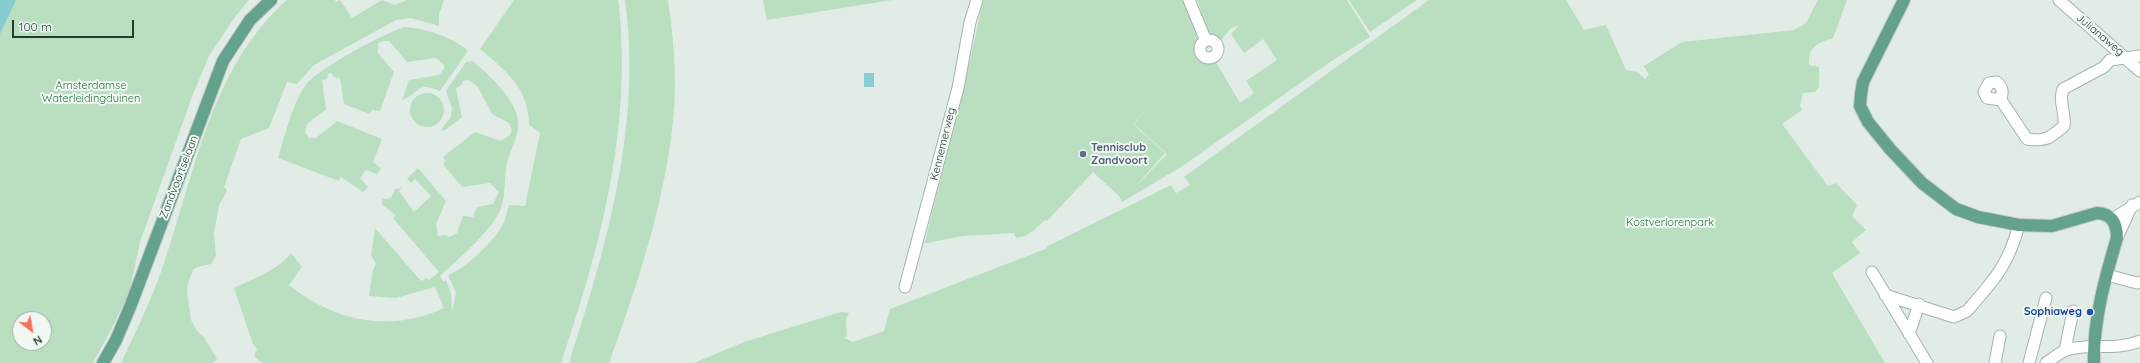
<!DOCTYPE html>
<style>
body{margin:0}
#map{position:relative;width:2140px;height:363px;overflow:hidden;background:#e1ece6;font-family:Quicksand,sans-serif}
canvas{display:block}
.north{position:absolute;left:12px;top:311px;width:40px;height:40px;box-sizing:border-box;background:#f1f8f4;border:1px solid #9eada7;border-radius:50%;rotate:149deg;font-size:11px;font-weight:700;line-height:16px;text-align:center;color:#213d33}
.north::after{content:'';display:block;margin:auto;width:14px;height:18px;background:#f57056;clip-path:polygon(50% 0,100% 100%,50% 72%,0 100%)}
.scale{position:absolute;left:12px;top:20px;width:122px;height:18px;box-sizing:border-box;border:2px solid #213d33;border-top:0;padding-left:5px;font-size:12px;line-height:14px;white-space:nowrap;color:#213d33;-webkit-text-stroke:3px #f1f8f4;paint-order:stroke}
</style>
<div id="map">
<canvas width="2140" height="363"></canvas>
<div class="north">N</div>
<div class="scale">100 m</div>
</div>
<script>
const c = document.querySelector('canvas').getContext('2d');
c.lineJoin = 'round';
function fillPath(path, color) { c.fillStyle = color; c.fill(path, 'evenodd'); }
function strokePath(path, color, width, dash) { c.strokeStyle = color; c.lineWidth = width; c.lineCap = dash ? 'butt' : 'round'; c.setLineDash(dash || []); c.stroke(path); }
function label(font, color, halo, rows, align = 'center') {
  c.font = font + ' Quicksand,sans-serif'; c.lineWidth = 4; c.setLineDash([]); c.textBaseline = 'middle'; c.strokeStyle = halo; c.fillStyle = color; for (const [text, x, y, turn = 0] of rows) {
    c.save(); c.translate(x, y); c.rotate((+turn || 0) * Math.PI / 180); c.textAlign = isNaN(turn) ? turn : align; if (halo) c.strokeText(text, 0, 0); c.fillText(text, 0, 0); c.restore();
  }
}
fillPath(new Path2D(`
 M 0,0 L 249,0 L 235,17 L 209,56 L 193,94 L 140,242 L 130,289 L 115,322 L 93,363 L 0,363 ZM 20,319 L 44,319 L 44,343 L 20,343 Z
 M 287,0 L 335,0 L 336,2 L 340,0 L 352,18 L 382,0 L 395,5 L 407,0 L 444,0 L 439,14 L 439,26 L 411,18 L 396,20 L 314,65 L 297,84 L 287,82 L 269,128 L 241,139 L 224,187 L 227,191 L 219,205 L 214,233 L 216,256 L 211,264 L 197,267 L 193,270 L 188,283 L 187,292 L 191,320 L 197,331 L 204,337 L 217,359 L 213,363 L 121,363 C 136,331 152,299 163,266 C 195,174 210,68 287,0 Z
 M 514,0 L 618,0 L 619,6 C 632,130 600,247 561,363 L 262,363 L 254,356 L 257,349 L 253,344 L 234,288 C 255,278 277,271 291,253 L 302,267 L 289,285 C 335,322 390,333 444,308 L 435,287 L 396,298 L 369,296 L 373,270 L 376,264 L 371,255 L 375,228 L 421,281 L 427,278 L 429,280 L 439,272 L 393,218 L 396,215 L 381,204 L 383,199 L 391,198 L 395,189 L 399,189 L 403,184 L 399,191 L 414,212 L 431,196 L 415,179 L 411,183 L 407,179 L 418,168 L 446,201 L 436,224 L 438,236 L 445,235 L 449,237 L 457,233 L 463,216 L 473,217 L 477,207 L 493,204 L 499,192 L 490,183 L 462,187 L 443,164 L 446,161 L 443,157 L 475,132 L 501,141 L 510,135 L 512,130 L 509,123 L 492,114 L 478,87 L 469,80 L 463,81 L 462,84 L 456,89 L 462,117 L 444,131 L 441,130 L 451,117 L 452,108 L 446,91 L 466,62 L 473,61 C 491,77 522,104 518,130 C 516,141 510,152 507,162 C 504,177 506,194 501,208 C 493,230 457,260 440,276 L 444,282 L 446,280 L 451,294 L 452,311 L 456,293 L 448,275 C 464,270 494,241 502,226 C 505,220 507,212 509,205 L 525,206 L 540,133 L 529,125 C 529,88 506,71 480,49 Z
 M 625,0 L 668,0 C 672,28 675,56 675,84 C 674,176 640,278 609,363 L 569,363 C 607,245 642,125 625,0 Z
 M 763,0 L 892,0 L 767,20 Z
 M 983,0 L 1190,0 L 1202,40 L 1198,46 L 1200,56 L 1207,63 L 1216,62 L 1240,103 L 1254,93 L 1246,81 L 1277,60 L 1263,39 L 1244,53 L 1231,34 L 1239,25 L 1230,29 L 1220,42 L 1216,36 L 1210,35 L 1197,0 L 1347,0 L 1370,37 L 1333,60 L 1181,167 L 1122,202 L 1120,197 L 1093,172 L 1047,221 L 1045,220 L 1033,231 L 1025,236 L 1016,238 L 1014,233 L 962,236 L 927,243 L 921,241 L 925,242 C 944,161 967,82 983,0 ZM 1148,107 L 1134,124 L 1167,154 L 1133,189 L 1165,153 L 1133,124 Z
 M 1349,0 L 1417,0 L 1370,32 Z
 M 1429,0 L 1566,0 L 1584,30 L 1606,25 L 1626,70 L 1637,72 L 1645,79 L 1649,75 L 1644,66 L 1682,42 L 1794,30 L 1806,23 L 1818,0 L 1847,0 L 1833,38 C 1817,43 1808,47 1809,65 L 1819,67 L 1819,87 L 1815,92 L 1803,93 L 1800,105 L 1802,110 L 1782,124 L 1828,186 L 1836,183 L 1857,205 L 1852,216 L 1866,230 L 1852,242 L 1860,253 L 1832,273 L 1885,363 L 694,363 L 744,342 L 841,312 L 849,313 L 846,319 L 847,336 L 844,338 L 853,342 L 884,331 L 890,309 L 1048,248 L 1046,247 L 1171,185 L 1176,193 L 1178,192 L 1190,185 L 1184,177 Z
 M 404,27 C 425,28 453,37 468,51 L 440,91 C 415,80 420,94 402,100 L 409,80 L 439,75 L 444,69 L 444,65 L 436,58 L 407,62 L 389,41 L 383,41 L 377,44 L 379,48 L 377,52 L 394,72 L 380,111 L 372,110 L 370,114 L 344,104 L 340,78 L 334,77 L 331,73 L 328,74 L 327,79 L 322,80 L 326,109 L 307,124 L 305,133 L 309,138 L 316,138 L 337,121 L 382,139 L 373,162 L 381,168 L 377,174 L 366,170 L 360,178 L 368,187 L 363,192 L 341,177 L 339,181 L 278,158 C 285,137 292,104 305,86 C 317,69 383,34 404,27 Z
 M410 110a17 17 0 1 1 34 0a17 17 0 1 1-34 0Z`), '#b9dec0');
fillPath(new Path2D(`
 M 0,0 L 16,0 L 0,34 Z
 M 864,73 L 874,73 L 874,87 L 864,87 Z`), '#87cdd2');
const minor = new Path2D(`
 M 1189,0 L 1206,41
 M 2059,0 L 2140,71
 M1200 49a9 9 0 1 1 18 0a9 9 0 1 1-18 0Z
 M 2001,100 L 1987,98 L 1984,92 L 1989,83 L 1997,82 C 2003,88 2003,92 2001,100 L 2027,139 C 2045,142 2050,138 2064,126 C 2066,113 2058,101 2063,89 L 2104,67 L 2110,60 L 2140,56
 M 2112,219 L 2140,202
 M 2117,238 L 2132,205
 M 1872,272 L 1927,363
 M 2107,275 L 2137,283 L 2140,282
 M 905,287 L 958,88 L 970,22 L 977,0
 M 1885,295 L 1954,317 L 1967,311 C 1994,280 2008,266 2019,225
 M 1909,334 L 1919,304
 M 2065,350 L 2073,311
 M 1995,363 L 2000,336
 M 2029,363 L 2046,298
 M 2046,363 C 2052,359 2060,352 2067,350 C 2091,342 2112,352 2140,341`);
const major = new Path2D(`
 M 1904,0 L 1863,82 L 1861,94 L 1860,106 L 1868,122 L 1890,149 L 1922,183 L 1956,209 L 1978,217 L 2019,225 L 2052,226 L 2097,213 C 2112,214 2117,224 2117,238 C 2105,278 2093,321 2094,363
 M 103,363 L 116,340 L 130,307 L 223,61 L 250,20 L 271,0`);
strokePath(minor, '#a4b4ad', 13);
strokePath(major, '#c1c9c6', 14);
strokePath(minor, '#fff', 11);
strokePath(major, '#64a28d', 12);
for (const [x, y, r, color] of [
 [1083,154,4,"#5c6f8a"],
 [2090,312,4,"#1a4fb4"]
]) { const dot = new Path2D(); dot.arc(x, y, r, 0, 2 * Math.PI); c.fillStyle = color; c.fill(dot); strokePath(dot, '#f1f8f4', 1.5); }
label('11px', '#213d33', '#f1f8f4', [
 ["Julianaweg",2100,35,40],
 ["Kennemerweg",943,144,-76],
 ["Zandvoortselaan",179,177,-69]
]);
label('11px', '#2a7541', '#f1f8f4', [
 ["Amsterdamse",91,86],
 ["Waterleidingduinen",91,99],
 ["Kostverlorenpark",1670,223]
]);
label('bold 11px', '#4e5e75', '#f1f8f4', [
 ["Tennisclub",1091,148],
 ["Zandvoort",1091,161]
], 'left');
label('bold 11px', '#164399', '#f1f8f4', [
 ["Sophiaweg",2082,312]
], 'right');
</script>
